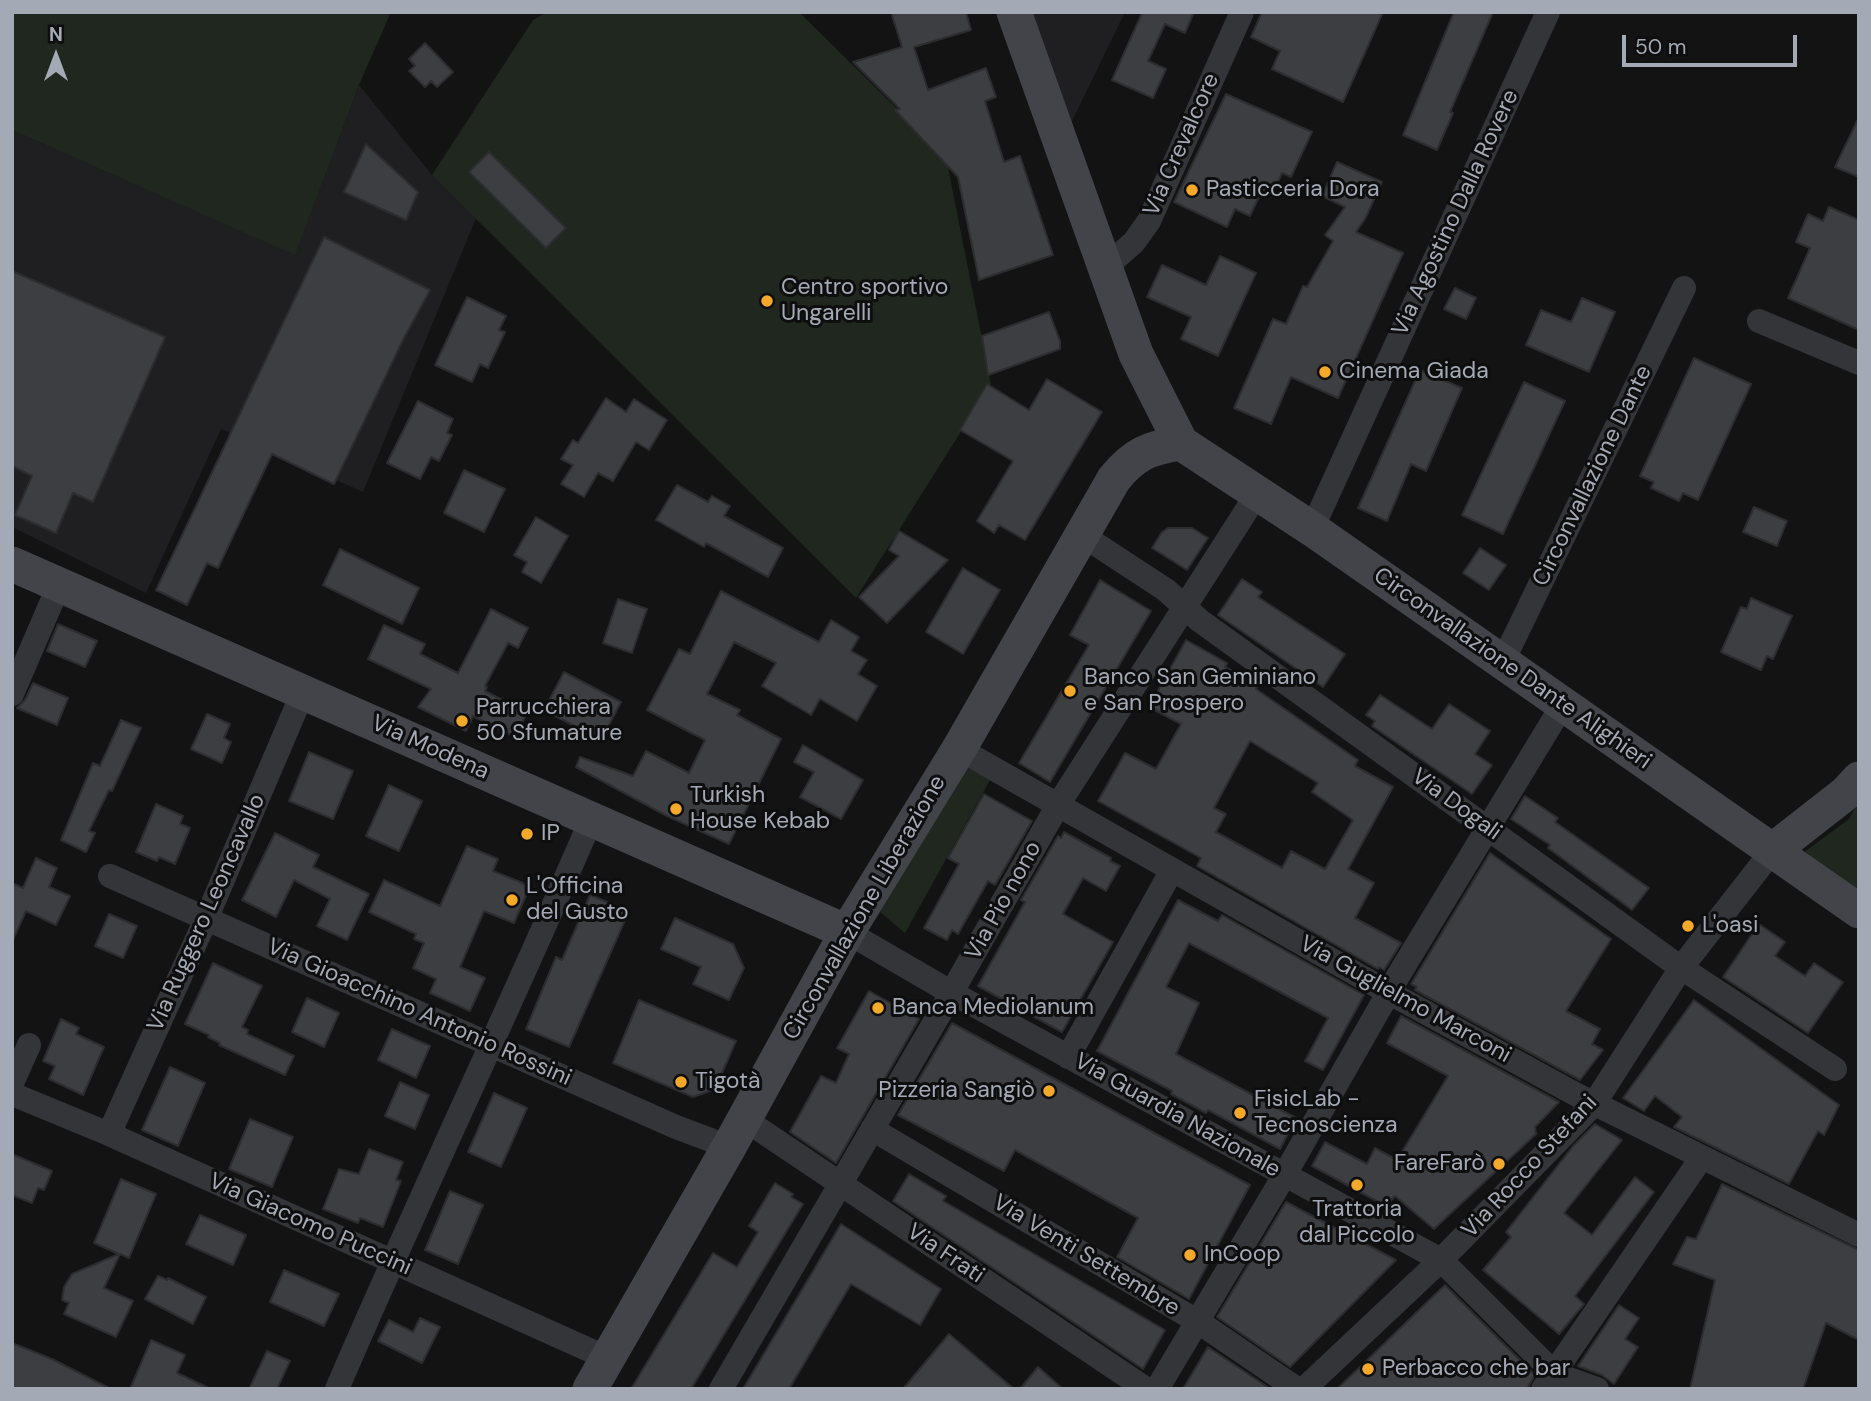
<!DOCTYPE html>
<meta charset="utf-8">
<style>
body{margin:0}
#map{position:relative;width:1871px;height:1401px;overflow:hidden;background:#131314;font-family:"DM Sans",sans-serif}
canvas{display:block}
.frame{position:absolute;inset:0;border:14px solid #a4aab5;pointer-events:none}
.north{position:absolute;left:21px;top:21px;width:70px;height:70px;-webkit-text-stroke:5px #0e0e0f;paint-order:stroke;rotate:0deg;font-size:19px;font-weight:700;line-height:28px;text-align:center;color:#a4aab5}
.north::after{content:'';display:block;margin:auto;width:24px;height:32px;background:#a4aab5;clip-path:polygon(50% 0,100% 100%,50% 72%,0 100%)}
.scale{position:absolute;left:1622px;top:35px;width:175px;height:32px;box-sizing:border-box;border:4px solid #a4aab5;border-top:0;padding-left:9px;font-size:21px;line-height:24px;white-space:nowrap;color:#a4aab5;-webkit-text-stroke:5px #0e0e0f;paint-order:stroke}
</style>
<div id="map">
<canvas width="1871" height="1401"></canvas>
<div class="frame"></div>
<div class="north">N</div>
<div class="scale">50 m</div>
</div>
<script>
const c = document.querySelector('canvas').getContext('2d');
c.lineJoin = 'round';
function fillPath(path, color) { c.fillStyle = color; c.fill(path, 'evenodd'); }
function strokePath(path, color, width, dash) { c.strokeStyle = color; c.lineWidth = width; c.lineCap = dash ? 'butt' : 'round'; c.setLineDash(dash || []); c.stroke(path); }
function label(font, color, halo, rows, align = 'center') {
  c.font = font + ' "DM Sans",sans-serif'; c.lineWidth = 6; c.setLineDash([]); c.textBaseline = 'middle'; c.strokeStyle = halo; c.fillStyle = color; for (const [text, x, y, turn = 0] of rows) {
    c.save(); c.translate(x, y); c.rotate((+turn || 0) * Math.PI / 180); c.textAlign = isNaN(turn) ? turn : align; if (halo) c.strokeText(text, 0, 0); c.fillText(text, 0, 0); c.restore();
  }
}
fillPath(new Path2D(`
 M 1011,12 L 1125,12 L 1058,150 Z
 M 359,85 L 432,175 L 476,218 L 363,492 L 221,429 L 146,593 L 12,527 L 12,130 L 295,254 Z`), '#1f1f21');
fillPath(new Path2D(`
 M 12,12 L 391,12 L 359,85 L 295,255 L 12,130 Z
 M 547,12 L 799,12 L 946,157 L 991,384 L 856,598 L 432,175 L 533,20 Z
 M 964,766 L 990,780 L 905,933 L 880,912 Z
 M 1859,801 L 1859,893 L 1803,853 L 1849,819 Z`), '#1f271f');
const building = new Path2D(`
 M 891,12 L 966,12 L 971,30 L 914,47 L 928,90 L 986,68 L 996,97 L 985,101 L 1004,162 L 1020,156 L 1053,255 L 979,280 L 958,177 L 895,110 L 900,109 L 853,62 L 902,47 Z
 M 1140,12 L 1194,12 L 1185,33 L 1165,24 L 1148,61 L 1166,69 L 1153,98 L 1112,80 L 1142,13 Z
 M 1262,12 L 1383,12 L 1343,102 L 1272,69 L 1280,51 L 1251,37 Z
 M 1454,12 L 1493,12 L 1450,112 L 1453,113 L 1437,150 L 1403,135 Z
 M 425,43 L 453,72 L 437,87 L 431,81 L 425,87 L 409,71 L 415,66 L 409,59 Z
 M 1226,94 L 1312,132 L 1291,177 L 1282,173 L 1272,195 L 1262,190 L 1250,216 L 1235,209 L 1227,227 L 1174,202 Z
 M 1859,117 L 1859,177 L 1835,167 Z
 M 366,144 L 418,192 L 406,220 L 344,192 Z
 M 489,152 L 566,228 L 546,248 L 469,172 Z
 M 1337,162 L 1382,182 L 1365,219 L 1356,232 L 1403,253 L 1338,398 L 1291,377 L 1271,424 L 1234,408 L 1273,319 L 1286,324 L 1303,286 L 1307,287 L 1333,241 L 1325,235 L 1345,207 L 1322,196 Z
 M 1829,207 L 1859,220 L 1859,330 L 1788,298 L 1810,248 L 1796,242 L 1808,214 L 1823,221 Z
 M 324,237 L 430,290 L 403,340 L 334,484 L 272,454 L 218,568 L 207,563 L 187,605 L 156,590 Z
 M 1220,256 L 1256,273 L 1218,356 L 1181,339 L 1191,317 L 1147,297 L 1162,265 L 1206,285 Z
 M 12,271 L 165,337 L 93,502 L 73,493 L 56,533 L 15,515 L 32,476 L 12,466 Z
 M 1455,288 L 1476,298 L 1466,319 L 1444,309 Z
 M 467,297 L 506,316 L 499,330 L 505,332 L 488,368 L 480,364 L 472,382 L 435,365 Z
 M 1582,298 L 1615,312 L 1589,372 L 1526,345 L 1541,310 L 1571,322 Z
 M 1049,312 L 1060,341 L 1060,349 L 988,375 L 982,336 Z
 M 1694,358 L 1751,384 L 1698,500 L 1683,493 L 1679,501 L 1651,488 L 1654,482 L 1640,476 Z
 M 1420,370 L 1462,388 L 1426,471 L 1411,464 L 1387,521 L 1358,508 Z
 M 1047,379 L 1102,412 L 1025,540 L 999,525 L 994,533 L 977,521 L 1013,461 L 960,430 L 987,384 L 1029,410 Z
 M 1524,382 L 1565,401 L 1503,534 L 1462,515 Z
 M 606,398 L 626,412 L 634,399 L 667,420 L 649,450 L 636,442 L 613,481 L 598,473 L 584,497 L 561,484 L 573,465 L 561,459 L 573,440 L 578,443 Z
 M 418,401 L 453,419 L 447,433 L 452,435 L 439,461 L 431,457 L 420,479 L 387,463 Z
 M 464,470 L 505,489 L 484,532 L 444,513 Z
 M 677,485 L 708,502 L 712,496 L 730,506 L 724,516 L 783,548 L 768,577 L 706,543 L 704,547 L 656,520 Z
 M 1754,507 L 1787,521 L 1777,546 L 1743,532 Z
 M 536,517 L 568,536 L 541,583 L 522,572 L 527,562 L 514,555 Z
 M 1168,528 L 1192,528 L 1208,538 L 1187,570 L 1152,548 L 1162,532 Z
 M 899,531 L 948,560 L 887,623 L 859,597 L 899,556 L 889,550 Z
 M 1480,548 L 1506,565 L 1489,590 L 1463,573 Z
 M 340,549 L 419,588 L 402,624 L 323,585 Z
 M 963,568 L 1000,590 L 963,654 L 926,632 Z
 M 1242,579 L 1262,592 L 1258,597 L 1345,654 L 1323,687 L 1218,615 Z
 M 1100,580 L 1151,611 L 1050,782 L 1019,763 L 1089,645 L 1070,635 Z
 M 721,591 L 819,642 L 831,620 L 859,637 L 851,651 L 867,660 L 858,674 L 877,686 L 857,721 L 820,699 L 811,715 L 762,686 L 776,663 L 734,642 L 707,694 L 740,710 L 737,715 L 781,739 L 729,844 L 667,816 L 576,767 L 580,757 L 633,776 L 646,751 L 689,773 L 705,740 L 647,710 L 679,649 L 690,654 Z
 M 1751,598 L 1792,616 L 1773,659 L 1767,656 L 1761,670 L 1721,652 L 1741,607 L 1747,609 Z
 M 618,599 L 647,609 L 632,653 L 603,643 Z
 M 491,609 L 528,628 L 518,648 L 508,643 L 485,686 L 487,687 L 485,691 L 527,713 L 515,737 L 473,716 L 466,731 L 418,707 L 431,689 L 368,659 L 384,625 L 425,644 L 420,654 L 458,673 Z
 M 58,624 L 97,641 L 85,667 L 47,651 Z
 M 1186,640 L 1227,663 L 1225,667 L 1258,685 L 1256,689 L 1358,760 L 1355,766 L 1393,787 L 1348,869 L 1374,883 L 1355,918 L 1401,943 L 1384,970 L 1379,967 L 1378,969 L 1197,866 L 1201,858 L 1098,801 L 1125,753 L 1156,769 L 1181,724 L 1149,707 ZM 1250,741 L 1318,783 L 1312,792 L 1353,820 L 1325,869 L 1291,851 L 1282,868 L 1216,832 L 1226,814 L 1214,808 Z
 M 564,672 L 621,702 L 601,740 L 544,710 Z
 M 33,683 L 68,698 L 57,725 L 17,708 L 25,700 Z
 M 1380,695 L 1432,729 L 1449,704 L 1490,731 L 1475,754 L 1492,765 L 1472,794 L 1372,726 L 1375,721 L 1366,715 Z
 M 207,714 L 230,724 L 224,738 L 231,742 L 222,763 L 191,749 Z
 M 121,720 L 141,728 L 112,791 L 109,790 L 89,831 L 95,833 L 86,852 L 61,840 L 93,763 L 100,766 Z
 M 803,745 L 863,780 L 841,819 L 800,797 L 814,772 L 794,762 Z
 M 309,752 L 353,771 L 333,819 L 289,801 Z
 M 389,785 L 422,801 L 399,851 L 366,836 Z
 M 984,794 L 1032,821 L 995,885 L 988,881 L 958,934 L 952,930 L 947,940 L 924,928 L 959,864 L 948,858 Z
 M 1525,796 L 1558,818 L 1555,822 L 1649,888 L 1632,910 L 1548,848 L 1550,845 L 1511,819 Z
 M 156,804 L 183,816 L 180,824 L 190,828 L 175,864 L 159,857 L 157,861 L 136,852 Z
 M 1064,832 L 1111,858 L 1110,861 L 1120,866 L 1106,891 L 1083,878 L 1063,914 L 1113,942 L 1062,1032 L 978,986 L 1025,902 L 1021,900 L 1058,836 L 1061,838 Z
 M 275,833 L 319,855 L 313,867 L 369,894 L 347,940 L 317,926 L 330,899 L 294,880 L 276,917 L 242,900 Z
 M 467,846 L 498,859 L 493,871 L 530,886 L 514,923 L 484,911 L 460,967 L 485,978 L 470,1011 L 430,993 L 436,979 L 413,968 L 424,943 L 414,939 L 416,934 L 369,912 L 384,880 L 440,906 Z
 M 1490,853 L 1611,939 L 1566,1011 L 1600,1029 L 1592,1044 L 1603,1050 L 1580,1080 L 1415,990 L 1417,987 L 1411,984 Z
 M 36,858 L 57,868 L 49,887 L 70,896 L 56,925 L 26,911 L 12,942 L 12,883 L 23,888 Z
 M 590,895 L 629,911 L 569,1047 L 526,1029 L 556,957 L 562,960 Z
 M 1178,900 L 1218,921 L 1222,915 L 1364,995 L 1323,1070 L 1305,1061 L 1328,1018 L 1189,943 L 1166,987 L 1199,1003 L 1176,1054 L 1296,1118 L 1280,1149 L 1208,1110 L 1206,1113 L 1171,1094 L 1172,1091 L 1097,1051 Z
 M 109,914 L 137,926 L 123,958 L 95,946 Z
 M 675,918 L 733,944 L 744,968 L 729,1000 L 693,984 L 701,967 L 661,949 Z
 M 1759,924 L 1785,942 L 1775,956 L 1805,976 L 1814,963 L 1843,982 L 1808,1033 L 1723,977 Z
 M 213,963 L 262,986 L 242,1027 L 248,1030 L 247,1034 L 294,1056 L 285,1075 L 219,1045 L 220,1043 L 208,1037 L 209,1035 L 185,1024 Z
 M 869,991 L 919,1019 L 836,1163 L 790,1132 L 821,1076 L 836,1083 L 849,1054 L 837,1048 Z
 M 307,998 L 339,1013 L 324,1047 L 292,1032 Z
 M 639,1000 L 736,1041 L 715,1089 L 693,1097 L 613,1063 Z
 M 1694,1000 L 1839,1105 L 1824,1135 L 1818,1131 L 1789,1184 L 1674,1127 L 1682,1117 L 1655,1096 L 1644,1111 L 1623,1098 Z
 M 1401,1016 L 1559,1102 L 1535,1127 L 1536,1134 L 1434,1229 L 1395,1196 L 1386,1206 L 1312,1166 L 1325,1142 L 1367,1164 L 1375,1148 L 1397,1160 L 1448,1076 L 1387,1043 Z
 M 61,1019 L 79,1028 L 76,1034 L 104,1047 L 83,1095 L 49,1079 L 55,1066 L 43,1061 Z
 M 952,1023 L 1250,1185 L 1189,1299 L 1117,1257 L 1138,1218 L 1015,1150 L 1004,1171 L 898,1115 Z
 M 392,1029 L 430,1046 L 416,1078 L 378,1060 Z
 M 170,1067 L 205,1083 L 178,1146 L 142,1130 Z
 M 400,1082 L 429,1095 L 415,1129 L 385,1116 Z
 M 494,1093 L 527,1108 L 501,1167 L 468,1152 Z
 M 250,1119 L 293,1137 L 272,1187 L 229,1169 Z
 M 1595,1124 L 1622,1140 L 1564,1213 L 1592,1235 L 1635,1177 L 1654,1192 L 1575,1296 L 1584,1304 L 1559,1334 L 1483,1270 L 1511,1237 L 1506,1232 L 1573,1146 Z
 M 369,1149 L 403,1162 L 396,1180 L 401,1181 L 383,1227 L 360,1218 L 358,1223 L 323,1209 L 339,1169 L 359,1174 Z
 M 12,1154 L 52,1171 L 44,1190 L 38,1188 L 32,1203 L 12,1195 Z
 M 909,1174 L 946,1196 L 943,1201 L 1165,1330 L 1143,1369 L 893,1201 Z
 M 121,1179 L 156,1194 L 129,1258 L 120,1254 L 104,1288 L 133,1301 L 116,1337 L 64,1314 L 69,1303 L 62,1300 L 64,1287 L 72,1274 L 119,1254 L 94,1243 Z
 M 775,1183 L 793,1194 L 791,1197 L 803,1204 L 691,1389 L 631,1389 L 713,1253 L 737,1267 L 758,1232 L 749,1226 Z
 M 1722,1184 L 1859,1250 L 1859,1340 L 1826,1323 L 1803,1389 L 1690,1389 L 1715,1280 L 1673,1264 L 1687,1237 L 1696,1239 Z
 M 450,1191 L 483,1205 L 458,1264 L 425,1250 Z
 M 1286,1202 L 1396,1260 L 1290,1367 L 1217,1317 Z
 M 200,1215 L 246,1235 L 233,1265 L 186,1244 Z
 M 841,1224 L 941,1289 L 920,1325 L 851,1284 L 789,1389 L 743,1389 Z
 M 284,1270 L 339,1294 L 324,1326 L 270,1302 Z
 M 158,1276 L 167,1280 L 168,1278 L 206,1297 L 193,1324 L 145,1299 Z
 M 1445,1285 L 1535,1375 L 1527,1389 L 1337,1389 Z
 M 1619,1305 L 1639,1318 L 1625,1339 L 1638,1347 L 1614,1384 L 1602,1375 L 1578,1366 Z
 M 420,1318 L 440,1327 L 422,1363 L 378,1341 L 389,1320 L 413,1332 Z
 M 949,1334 L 1014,1389 L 903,1389 Z
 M 151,1340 L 185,1355 L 177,1373 L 211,1389 L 130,1389 Z
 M 12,1343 L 52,1359 L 111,1389 L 12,1389 Z
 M 1208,1347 L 1269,1388 L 1183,1389 Z
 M 267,1351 L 290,1361 L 277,1389 L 249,1389 Z
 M 1038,1367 L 1063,1389 L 1020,1389 Z`);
fillPath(building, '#3d3e41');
strokePath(building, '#2d2d30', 2);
strokePath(new Path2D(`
 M 1106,267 L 1134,242 L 1149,221 L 1242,12
 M 1759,321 L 1859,363
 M 1312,529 L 1548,12
 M 1082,535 L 1166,590 L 1199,620 L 1677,965 L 1835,1069
 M 1502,663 L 1684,288
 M 12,694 L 59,585
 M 959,749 L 1388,992 L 1577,1095 L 1859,1235
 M 110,876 L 676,1127 L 729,1147
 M 847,932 L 952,993 L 1441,1260 L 1555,1374 L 1597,1389
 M 1068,1057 L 1172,870
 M 12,1083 L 29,1045
 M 12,1094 L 109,1134 L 607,1358
 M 744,1119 L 1146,1389
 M 872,1129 L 1197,1321 L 1297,1389
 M 109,1134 L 207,917 L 303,692
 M 337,1389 C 419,1198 509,1010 591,820
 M 721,1389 L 940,1013 L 1058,805 L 1257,494
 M 1157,1389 L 1284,1176 L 1398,976 L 1562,706
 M 1304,1389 L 1441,1260 L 1594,1104 L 1681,968 L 1773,850
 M 1543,1389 L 1702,1157`), '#343539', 24);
strokePath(new Path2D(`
 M 1014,12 L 1136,354 L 1181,443
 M 12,564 L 847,932
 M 1773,850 L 1846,793 L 1859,779
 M 590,1389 L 729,1147 L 847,932 L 959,749 L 1114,479 C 1134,454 1149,448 1181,443 L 1312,529 L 1859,911`), '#424449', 35);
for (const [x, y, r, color] of [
 [1192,190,7,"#f4a92b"],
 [767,301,7,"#f4a92b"],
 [1325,372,7,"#f4a92b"],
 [1070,691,7,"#f4a92b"],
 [462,721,7,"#f4a92b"],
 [676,809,7,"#f4a92b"],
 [527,834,7,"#f4a92b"],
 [512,900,7,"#f4a92b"],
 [1688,926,7,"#f4a92b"],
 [878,1008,7,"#f4a92b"],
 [681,1082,7,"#f4a92b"],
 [1049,1091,7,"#f4a92b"],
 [1240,1113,7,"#f4a92b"],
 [1499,1164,7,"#f4a92b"],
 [1357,1185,7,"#f4a92b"],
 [1190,1255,7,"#f4a92b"],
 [1368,1369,7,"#f4a92b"]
]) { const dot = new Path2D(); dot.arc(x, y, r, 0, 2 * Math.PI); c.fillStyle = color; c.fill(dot); strokePath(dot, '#0e0e0f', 2.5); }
label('23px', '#a4aab5', '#0e0e0f', [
 ["Via Crevalcore",1182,145,-66],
 ["Via Agostino Dalla Rovere",1456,213,-65],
 ["Circonvallazione Dante",1593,476,-64],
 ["Circonvallazione Dante Alighieri",1512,669,35],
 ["Via Modena",430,748,24],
 ["Via Dogali",1456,805,36],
 ["Via Pio nono",1004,901,-61],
 ["Circonvallazione Liberazione",865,908,-60],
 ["Via Ruggero Leoncavallo",207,913,-66],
 ["Via Guglielmo Marconi",1405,1000,29],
 ["Via Gioacchino Antonio Rossini",419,1013,24],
 ["Via Guardia Nazionale",1177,1116,29],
 ["Via Rocco Stefani",1530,1167,-47],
 ["Via Giacomo Puccini",310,1225,24],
 ["Via Frati",945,1254,34],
 ["Via Venti Settembre",1086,1256,31]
]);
label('23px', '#a4aab5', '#0e0e0f', [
 ["Pasticceria Dora",1206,190],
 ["Centro sportivo",781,288],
 ["Ungarelli",781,314],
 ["Cinema Giada",1339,372],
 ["Banco San Geminiano",1084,678],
 ["e San Prospero",1084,704],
 ["Parrucchiera",476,708],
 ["50 Sfumature",476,734],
 ["Turkish",690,796],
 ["House Kebab",690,822],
 ["IP",541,834],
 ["L'Officina",526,887],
 ["del Gusto",526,913],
 ["L'oasi",1702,926],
 ["Banca Mediolanum",892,1008],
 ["Tigotà",695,1082],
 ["Pizzeria Sangiò",1035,1091,"right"],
 ["FisicLab -",1254,1100],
 ["Tecnoscienza",1254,1126],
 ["FareFarò",1485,1164,"right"],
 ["Trattoria",1357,1210,"center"],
 ["dal Piccolo",1357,1236,"center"],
 ["InCoop",1204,1255],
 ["Perbacco che bar",1382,1369]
], 'left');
</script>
